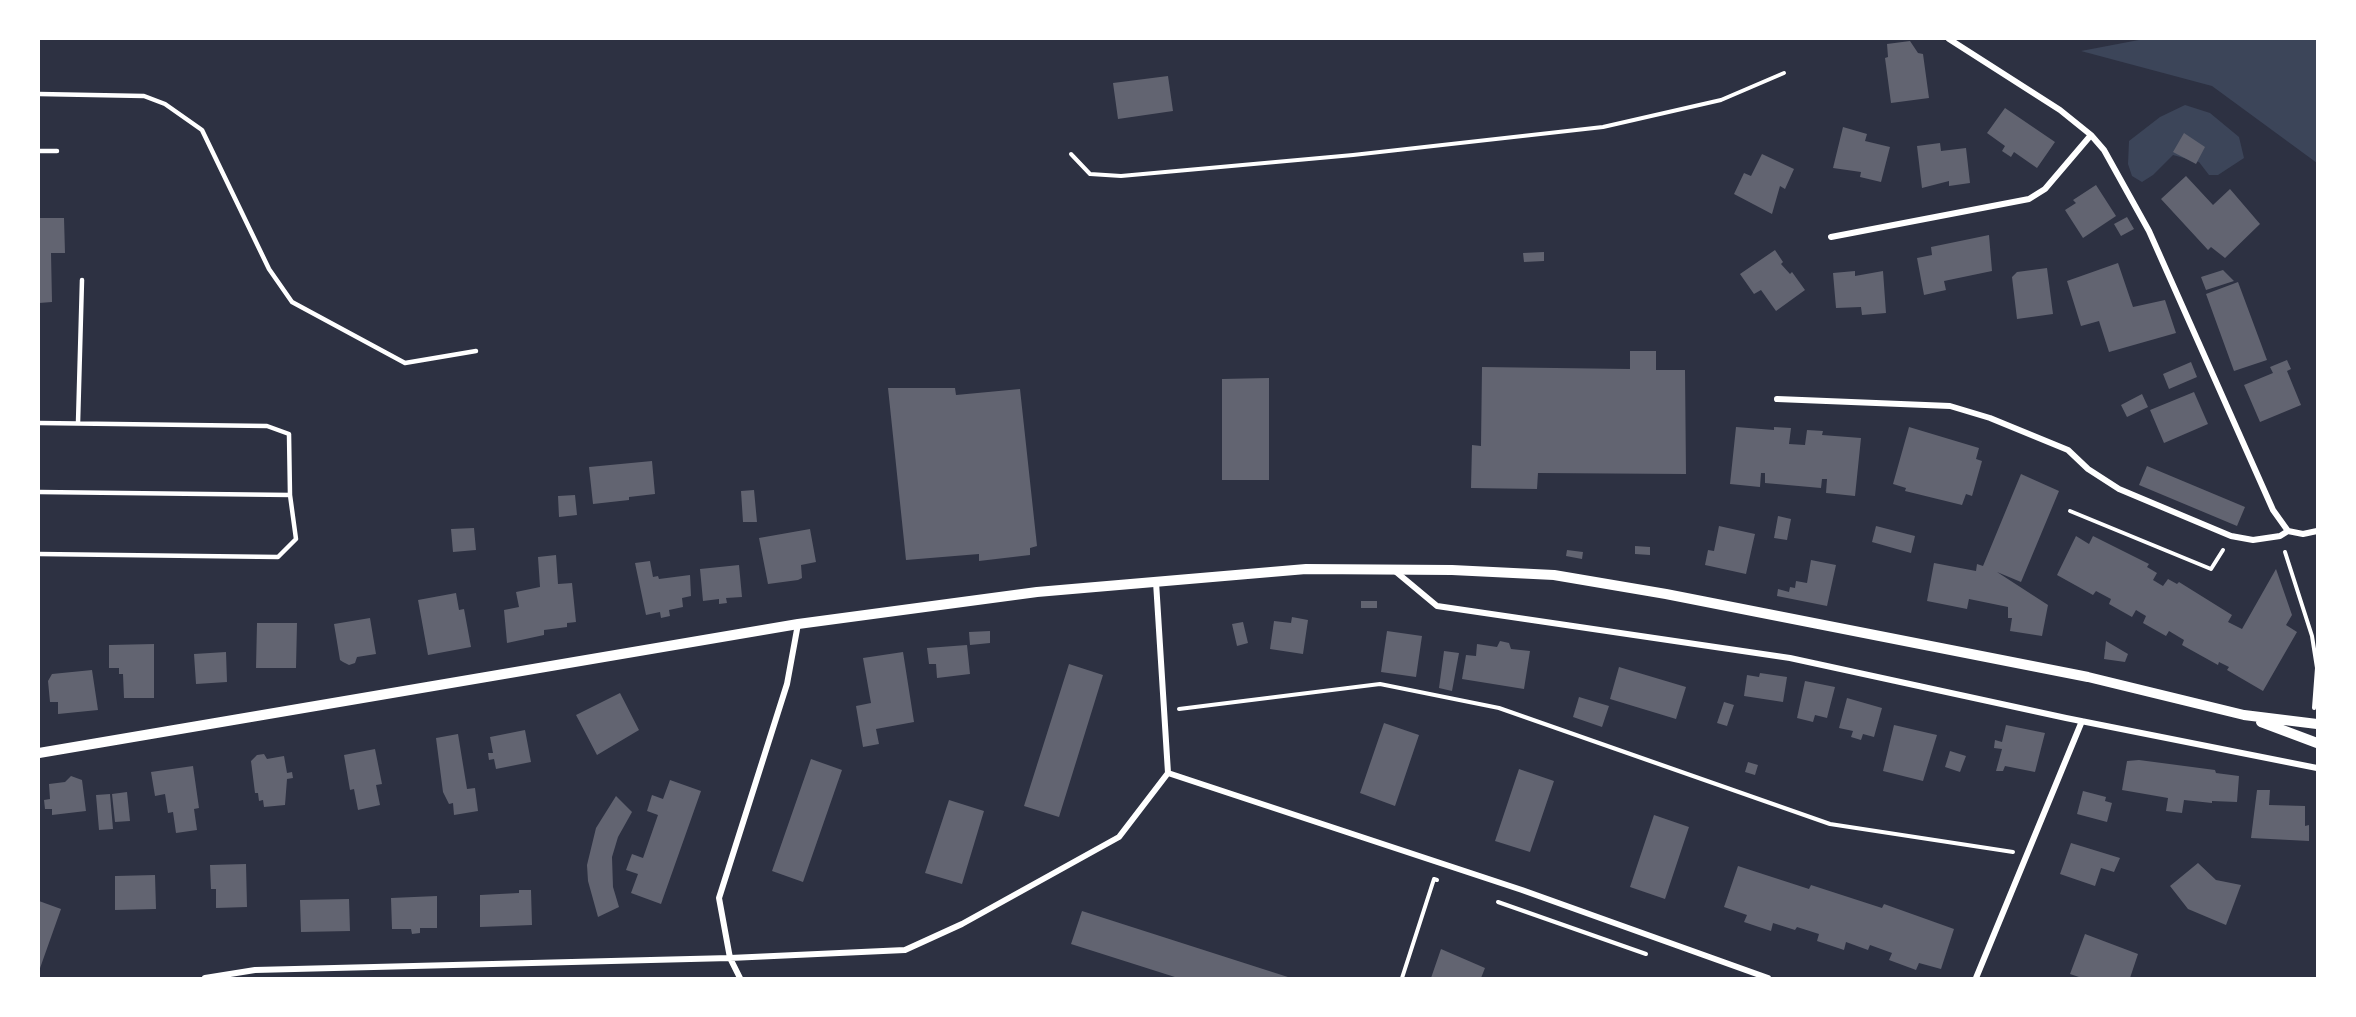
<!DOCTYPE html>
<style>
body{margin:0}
#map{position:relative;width:2356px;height:1017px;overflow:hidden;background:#2d3142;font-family:Commissioner,sans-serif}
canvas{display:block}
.frame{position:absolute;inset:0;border:40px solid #fff;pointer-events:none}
</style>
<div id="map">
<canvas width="2356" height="1017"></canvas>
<div class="frame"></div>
</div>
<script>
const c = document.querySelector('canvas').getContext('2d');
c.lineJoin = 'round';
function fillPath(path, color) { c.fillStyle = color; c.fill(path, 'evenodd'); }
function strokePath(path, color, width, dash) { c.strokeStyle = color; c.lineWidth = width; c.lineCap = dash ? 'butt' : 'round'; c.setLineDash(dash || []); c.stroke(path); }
fillPath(new Path2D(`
 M 2144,39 L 2317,39 L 2317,163 L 2212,86 L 2081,51 Z
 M 2185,105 L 2210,113 L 2239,137 L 2244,158 L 2218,175 L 2209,175 L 2199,162 L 2173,155 L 2153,175 L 2142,182 L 2132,176 L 2128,164 L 2129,141 L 2160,117 Z`), '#3c4559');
fillPath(new Path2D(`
 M 1910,41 L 1918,53 L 1923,54 L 1929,98 L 1891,103 L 1885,58 L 1888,57 L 1887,44 Z
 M 1168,76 L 1173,111 L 1118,119 L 1113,83 Z
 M 2005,108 L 2055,142 L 2037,168 L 2014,152 L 2011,157 L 2002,151 L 2005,146 L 1987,133 Z
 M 1843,127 L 1867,134 L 1865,141 L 1890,147 L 1881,182 L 1860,177 L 1861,172 L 1833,168 Z
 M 2184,133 L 2205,147 L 2196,164 L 2173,152 Z
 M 1940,143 L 1941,151 L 1966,148 L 1970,183 L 1949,186 L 1949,181 L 1922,188 L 1917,146 Z
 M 1762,154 L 1794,169 L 1785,189 L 1780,186 L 1772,214 L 1734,194 L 1744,173 L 1751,176 Z
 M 2186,176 L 2213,205 L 2230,189 L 2260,224 L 2225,258 L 2211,247 L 2208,250 L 2161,199 Z
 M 2096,185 L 2116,216 L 2083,238 L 2065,210 L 2076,203 L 2073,200 Z
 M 2127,217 L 2134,229 L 2121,236 L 2114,224 Z
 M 39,218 L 64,218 L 65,253 L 51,253 L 52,302 L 39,303 Z
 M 1989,235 L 1992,271 L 1944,281 L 1946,290 L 1924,295 L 1917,258 L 1932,255 L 1931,247 Z
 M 1775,250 L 1783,262 L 1781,264 L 1790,274 L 1792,272 L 1805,290 L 1776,311 L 1761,290 L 1754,294 L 1740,274 Z
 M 1544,252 L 1544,261 L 1524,262 L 1523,253 Z
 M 2118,263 L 2133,307 L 2165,300 L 2176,333 L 2109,352 L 2099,321 L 2081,326 L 2067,281 Z
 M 2047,268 L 2053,314 L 2017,319 L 2012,277 L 2017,272 Z
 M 2223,270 L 2234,281 L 2206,290 L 2201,277 Z
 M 1855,271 L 1855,276 L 1883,271 L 1886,313 L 1862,315 L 1861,307 L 1836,308 L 1833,273 Z
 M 2238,282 L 2267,360 L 2234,371 L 2206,294 Z
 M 1630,351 L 1656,351 L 1656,370 L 1685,370 L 1686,474 L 1538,473 L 1537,489 L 1471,488 L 1472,445 L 1481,446 L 1482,367 L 1630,369 Z
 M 2287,360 L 2291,369 L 2287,371 L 2301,405 L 2260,422 L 2244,385 L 2273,373 L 2270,367 Z
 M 2191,362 L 2197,377 L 2169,389 L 2163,374 Z
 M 1269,378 L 1269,480 L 1222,480 L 1222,379 Z
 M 888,388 L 955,388 L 956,395 L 1020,389 L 1037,546 L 1030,548 L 1030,555 L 979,561 L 979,554 L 906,560 Z
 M 2194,392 L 2208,424 L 2164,443 L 2150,410 Z
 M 2142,394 L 2148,407 L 2127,417 L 2121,405 Z
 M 1736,427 L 1774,430 L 1774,427 L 1791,428 L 1789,444 L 1805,445 L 1807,430 L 1823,431 L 1822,435 L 1861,438 L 1855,496 L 1826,493 L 1827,479 L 1822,479 L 1821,488 L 1765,483 L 1765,473 L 1761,473 L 1760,487 L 1730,484 Z
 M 1909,427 L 1979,448 L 1976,459 L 1982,461 L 1972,496 L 1966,494 L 1962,505 L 1905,491 L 1906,488 L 1893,484 Z
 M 652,461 L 655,494 L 629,497 L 629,500 L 593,504 L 589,467 Z
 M 2147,466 L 2245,507 L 2237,526 L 2139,485 Z
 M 2021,474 L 2059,491 L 2021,582 L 1997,572 L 2048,605 L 2042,636 L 2010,631 L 2012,618 L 2008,618 L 2008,607 L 1969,599 L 1967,609 L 1927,601 L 1934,563 L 1976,571 L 1977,564 L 1983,566 Z
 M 754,490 L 757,522 L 743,522 L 741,491 Z
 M 575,495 L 577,515 L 559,517 L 558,496 Z
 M 1778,516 L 1791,519 L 1787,540 L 1774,538 Z
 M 1719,526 L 1755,534 L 1746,574 L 1705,565 L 1708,550 L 1714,551 Z
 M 1876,526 L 1915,536 L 1911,553 L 1872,542 Z
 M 474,528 L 476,550 L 453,552 L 451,529 Z
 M 810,529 L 816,562 L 801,565 L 802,578 L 798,580 L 768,584 L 759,538 Z
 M 2076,536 L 2089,544 L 2093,536 L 2149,564 L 2147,567 L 2157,573 L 2153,580 L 2163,586 L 2168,579 L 2177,584 L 2179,582 L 2232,615 L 2228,622 L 2242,629 L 2276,569 L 2292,615 L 2286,625 L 2297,632 L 2263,691 L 2227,670 L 2229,667 L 2219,662 L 2218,665 L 2182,645 L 2184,640 L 2169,631 L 2166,636 L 2143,623 L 2146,616 L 2136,610 L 2132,617 L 2109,604 L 2111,599 L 2096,591 L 2093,595 L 2057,575 Z
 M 1635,546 L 1650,547 L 1650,555 L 1635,554 Z
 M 1567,550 L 1583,552 L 1582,559 L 1566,556 Z
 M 556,555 L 558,584 L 572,583 L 576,622 L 567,623 L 567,627 L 544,630 L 544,635 L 507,643 L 504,610 L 519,607 L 516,592 L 540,587 L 538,557 Z
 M 1811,560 L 1836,565 L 1827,606 L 1777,596 L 1778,589 L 1789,592 L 1790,587 L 1795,588 L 1796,581 L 1807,583 Z
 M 650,561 L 653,577 L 658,576 L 659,579 L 690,575 L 691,596 L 682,598 L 683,607 L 669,610 L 670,616 L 661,618 L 660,612 L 646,615 L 635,563 Z
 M 739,565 L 742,597 L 726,598 L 727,603 L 719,604 L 719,599 L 703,601 L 700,569 Z
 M 456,593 L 459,610 L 464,609 L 471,647 L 428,655 L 418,600 Z
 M 1361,601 L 1377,601 L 1377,608 L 1361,608 Z
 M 1292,617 L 1308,620 L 1303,654 L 1270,649 L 1274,621 L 1291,623 Z
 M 370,618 L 376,654 L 357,657 L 355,663 L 349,665 L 343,662 L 340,660 L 334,624 Z
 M 1243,622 L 1248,643 L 1237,646 L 1232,624 Z
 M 257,623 L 297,623 L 296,668 L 256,668 Z
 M 990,631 L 990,643 L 970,645 L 969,632 Z
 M 1387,631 L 1422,636 L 1416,677 L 1381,672 Z
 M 1500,641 L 1509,643 L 1511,649 L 1530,651 L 1524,689 L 1462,679 L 1466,655 L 1476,656 L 1477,644 L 1497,647 Z
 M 2106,641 L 2128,654 L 2125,662 L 2104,659 Z
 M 154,644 L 154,698 L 124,698 L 123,674 L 119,674 L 119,668 L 109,668 L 109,645 Z
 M 967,645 L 970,674 L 937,678 L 936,664 L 929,664 L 927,648 Z
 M 1444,651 L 1459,653 L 1452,691 L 1439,688 Z
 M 226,652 L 227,682 L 196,684 L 194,654 Z
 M 903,652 L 914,722 L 876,729 L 879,744 L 863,747 L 856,706 L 871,703 L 863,658 Z
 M 1069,664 L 1103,675 L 1059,817 L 1024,806 Z
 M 1619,667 L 1686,687 L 1676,719 L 1610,699 Z
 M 92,670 L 98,710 L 58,714 L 58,702 L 50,702 L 48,681 L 52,674 Z
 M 1760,673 L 1787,677 L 1783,702 L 1744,696 L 1747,675 L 1759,677 Z
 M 1805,681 L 1835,687 L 1827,718 L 1815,715 L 1813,722 L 1797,718 Z
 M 620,693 L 639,730 L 597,755 L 576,715 Z
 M 1579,697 L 1609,706 L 1602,727 L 1573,717 Z
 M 1847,698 L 1882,708 L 1874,737 L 1863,734 L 1861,740 L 1851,737 L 1853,731 L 1839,728 Z
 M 1724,702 L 1734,705 L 1727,726 L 1717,723 Z
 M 1384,723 L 1419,735 L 1395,806 L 1360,793 Z
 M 1894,725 L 1937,735 L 1923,781 L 1883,771 Z
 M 2006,725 L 2045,733 L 2035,772 L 2005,766 L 2003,771 L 1996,771 L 2002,749 L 1994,748 L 1995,740 L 2002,742 Z
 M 525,730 L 531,762 L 496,769 L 494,759 L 489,760 L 488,753 L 493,753 L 490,737 Z
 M 458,734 L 467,789 L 475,788 L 478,811 L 454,815 L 453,803 L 449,804 L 443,792 L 436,738 Z
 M 375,749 L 382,784 L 376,785 L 380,805 L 358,810 L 354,789 L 350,790 L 344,755 Z
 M 1950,751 L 1966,756 L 1960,772 L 1945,767 Z
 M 264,754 L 267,759 L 284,756 L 287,773 L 292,772 L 293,778 L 287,779 L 285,805 L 264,807 L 263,800 L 259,801 L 258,793 L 255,793 L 251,761 L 257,755 Z
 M 811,759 L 842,770 L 803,882 L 772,871 Z
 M 2139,760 L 2215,770 L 2216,773 L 2239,776 L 2237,802 L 2212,801 L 2212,803 L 2184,800 L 2182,813 L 2166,811 L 2168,798 L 2122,790 L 2127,761 Z
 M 1748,762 L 1758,765 L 1755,775 L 1745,772 Z
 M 193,766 L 199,808 L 194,809 L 197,830 L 176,833 L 173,812 L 168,813 L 165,794 L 155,796 L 151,772 Z
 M 1519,769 L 1554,781 L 1530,852 L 1495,841 Z
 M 71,776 L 82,780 L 86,811 L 52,815 L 52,809 L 45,809 L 44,800 L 50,799 L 49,784 L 65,782 Z
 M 670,780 L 701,791 L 661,904 L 631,893 L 638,874 L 626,870 L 632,854 L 643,858 L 658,815 L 647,811 L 652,795 L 663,799 Z
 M 2257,790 L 2270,790 L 2269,805 L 2305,806 L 2305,826 L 2309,825 L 2309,841 L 2251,838 Z
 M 2083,791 L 2106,797 L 2105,801 L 2112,803 L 2107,822 L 2077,814 Z
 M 127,792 L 130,821 L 115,822 L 112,794 Z
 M 110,794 L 113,829 L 99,830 L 96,795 Z
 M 616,796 L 632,812 L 618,837 L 612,857 L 613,887 L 619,907 L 598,917 L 588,881 L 587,865 L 596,828 Z
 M 949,800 L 984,811 L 962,884 L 925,873 Z
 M 1654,815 L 1689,827 L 1665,899 L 1630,887 Z
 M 2071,843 L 2120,858 L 2114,872 L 2101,868 L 2095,886 L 2060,874 Z
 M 2198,863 L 2216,880 L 2241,885 L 2226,925 L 2188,909 L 2170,886 Z
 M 246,864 L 247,907 L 216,908 L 216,889 L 211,889 L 210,865 Z
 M 1738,866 L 1809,889 L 1811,885 L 1882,908 L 1884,904 L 1954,929 L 1941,969 L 1919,963 L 1916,970 L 1889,960 L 1892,953 L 1870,945 L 1868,950 L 1846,942 L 1844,950 L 1817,941 L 1819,934 L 1797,927 L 1795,930 L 1773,923 L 1771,931 L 1744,922 L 1747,915 L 1724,907 Z
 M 155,875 L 156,909 L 115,910 L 115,876 Z
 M 519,890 L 531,890 L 532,925 L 480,927 L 480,895 L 519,893 Z
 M 437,896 L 437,928 L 420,928 L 420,933 L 412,934 L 411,929 L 392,929 L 391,898 Z
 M 349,899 L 350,931 L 301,932 L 300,900 Z
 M 39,901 L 61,909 L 39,971 Z
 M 1082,911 L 1291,978 L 1178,978 L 1071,944 Z
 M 2085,934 L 2138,954 L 2130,978 L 2082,978 L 2070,974 Z
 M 1441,949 L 1485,968 L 1481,978 L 1431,978 Z`), '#626471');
strokePath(new Path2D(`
 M 1071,154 L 1090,174 L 1121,176 L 1353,155 L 1603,127 L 1721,100 L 1784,73
 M 2070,511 L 2211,569 L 2223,550
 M 2285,552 L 2312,636 L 2317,668 L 2314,708
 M 1179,709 L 1380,684 L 1499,708 L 1830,824 L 2013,852
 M 1498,902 L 1646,954
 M 1402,978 L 1434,879 L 1437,880`), '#fff', 4);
strokePath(new Path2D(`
 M 39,94 L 144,96 L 165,104 L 202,130 L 269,269 L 292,302 L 405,363 L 476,351
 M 39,151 L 57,151
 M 39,423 L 267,426 L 289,434 L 290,495 L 39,492
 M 78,423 L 82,280
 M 39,554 L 278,557 L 296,539 L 290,495`), '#fff', 4.5);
strokePath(new Path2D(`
 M 1949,39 L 2060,110 L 2091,135 L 2104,150 L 2149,231 L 2273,510 L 2288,531 L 2303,534 L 2317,531
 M 1831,237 L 2029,199 L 2045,189 L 2091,135
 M 1777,399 L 1950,406 L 1990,418 L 2068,450 L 2088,469 L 2119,489 L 2231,536 L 2253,540 L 2280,536 L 2288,531
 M 1395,571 L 1437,606 L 1790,658 L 2066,718 L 2317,768
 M 1168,773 L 1522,890 L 1768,978
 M 205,978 L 255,970 L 730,958 L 905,950 L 962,924 L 1119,837 L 1168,773 L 1156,582
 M 740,978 L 730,958 L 719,898 L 787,684 L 798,624
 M 1976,978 L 2082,721`), '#fff', 6);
strokePath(new Path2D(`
 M 2261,722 L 2317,743
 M 39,753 L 798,624 L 1037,592 L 1306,569 L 1452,570 L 1554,575 L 1666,594 L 2088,677 L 2244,715 L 2317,724`), '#fff', 10);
</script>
